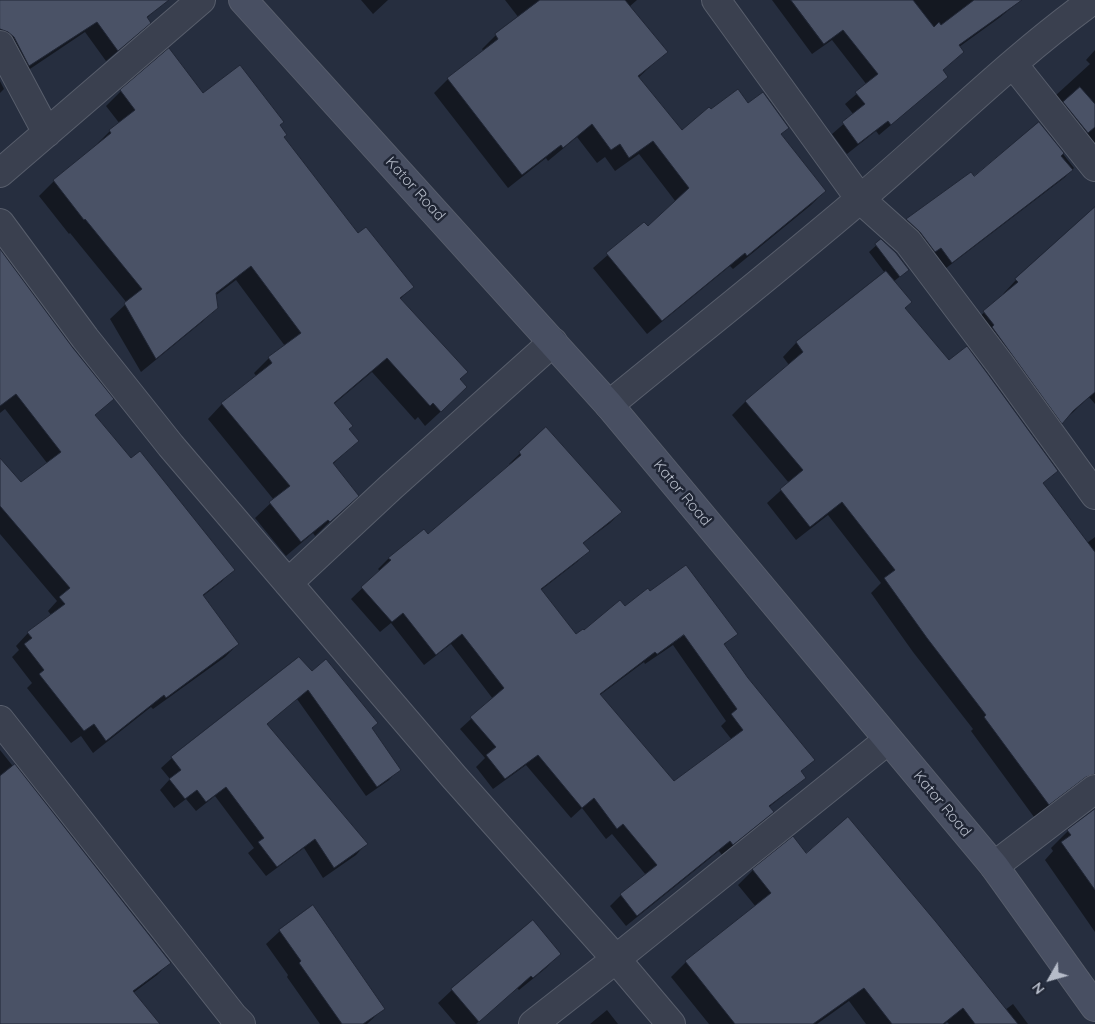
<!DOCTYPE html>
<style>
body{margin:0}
#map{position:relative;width:1095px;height:1024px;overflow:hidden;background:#262e3f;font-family:Quicksand,sans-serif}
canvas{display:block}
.north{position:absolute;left:1025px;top:954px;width:50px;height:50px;-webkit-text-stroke:4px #1f2534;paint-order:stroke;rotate:232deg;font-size:14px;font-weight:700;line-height:20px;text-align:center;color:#b6bcc9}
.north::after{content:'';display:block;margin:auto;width:18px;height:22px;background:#b6bcc9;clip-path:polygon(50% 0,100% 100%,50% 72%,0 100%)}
</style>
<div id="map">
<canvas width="1095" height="1024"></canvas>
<div class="north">N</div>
</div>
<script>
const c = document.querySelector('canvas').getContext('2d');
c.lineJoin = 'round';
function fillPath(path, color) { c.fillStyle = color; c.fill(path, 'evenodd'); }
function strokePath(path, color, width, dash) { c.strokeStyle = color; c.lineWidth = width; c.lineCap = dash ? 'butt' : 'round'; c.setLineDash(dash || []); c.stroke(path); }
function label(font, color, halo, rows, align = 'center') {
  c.font = font + ' Quicksand,sans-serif'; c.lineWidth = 5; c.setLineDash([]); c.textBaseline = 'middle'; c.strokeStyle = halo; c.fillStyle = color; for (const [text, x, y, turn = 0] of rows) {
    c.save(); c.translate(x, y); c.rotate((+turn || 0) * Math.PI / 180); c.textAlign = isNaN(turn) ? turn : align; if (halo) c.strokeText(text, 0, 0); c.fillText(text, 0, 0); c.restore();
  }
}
fillPath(new Path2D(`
 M 0,0 L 158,0 L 161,4 L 146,19 L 138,34 L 106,61 L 85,32 L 18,77 L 0,46 Z
 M 361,0 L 388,0 L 373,14 Z
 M 505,0 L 637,0 L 629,7 L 666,52 L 638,78 L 682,132 L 711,111 L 748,104 L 780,135 L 825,191 L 811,205 L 733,269 L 730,266 L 647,334 L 593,268 L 644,223 L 648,228 L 676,202 L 639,154 L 615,171 L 605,157 L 597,163 L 577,137 L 548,161 L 546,158 L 508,188 L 434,93 L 448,79 L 484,52 L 482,49 L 496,35 L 519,18 Z
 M 772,0 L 1021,0 L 999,18 L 959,47 L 942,71 L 935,88 L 879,135 L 876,131 L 847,154 L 832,134 L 854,115 L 845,104 L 867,85 L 832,40 L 812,54 Z
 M 1095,50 L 1095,154 L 1044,106 L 1090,64 L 1086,60 Z
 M 0,81 L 4,89 L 0,93 Z
 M 121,91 L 203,95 L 278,126 L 283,137 L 358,235 L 413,287 L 400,299 L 459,379 L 451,402 L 425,426 L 418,417 L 415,420 L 372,372 L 334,404 L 348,429 L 357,441 L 333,464 L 342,510 L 315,536 L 313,533 L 286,556 L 255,518 L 274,500 L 208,419 L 222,404 L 257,377 L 254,373 L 269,358 L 285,346 L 236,280 L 215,296 L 217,307 L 202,322 L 141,372 L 110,319 L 127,303 L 70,233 L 69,234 L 39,196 L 54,181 L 96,147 L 95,146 L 110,131 L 120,124 L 106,106 Z
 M 1039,123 L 1074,168 L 1064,178 L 941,272 L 897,230 L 907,220 L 971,174 L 974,178 Z
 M 1095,208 L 1095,404 L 1089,397 L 1048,436 L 970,325 L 1004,295 L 1003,294 L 1016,280 Z
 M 881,241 L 908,270 L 893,282 L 904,308 L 1032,469 L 1087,543 L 1095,537 L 1095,764 L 1066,793 L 1034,817 L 971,731 L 973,729 L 913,652 L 871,593 L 881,583 L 828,515 L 796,540 L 767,503 L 789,483 L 732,415 L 745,402 L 789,365 L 783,357 L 796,343 L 885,273 L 869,252 Z
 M 0,263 L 112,399 L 94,416 L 131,460 L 233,570 L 221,582 L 203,596 L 238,644 L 225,657 L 153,709 L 151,707 L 93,753 L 81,736 L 71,743 L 27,688 L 32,683 L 12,657 L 19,650 L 16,646 L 28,633 L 52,616 L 48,611 L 57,601 L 0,534 L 0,462 L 20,483 L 47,463 L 5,409 L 0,413 Z
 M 546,429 L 621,512 L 610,523 L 582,544 L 588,551 L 577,562 L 541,590 L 576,636 L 625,608 L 736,633 L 724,645 L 747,679 L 814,759 L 800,772 L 804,778 L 793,788 L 769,807 L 772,812 L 761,823 L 722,855 L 719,851 L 626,926 L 610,906 L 621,895 L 646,875 L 612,834 L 606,839 L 582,808 L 571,818 L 526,765 L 493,789 L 476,767 L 485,758 L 460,729 L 493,699 L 451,644 L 424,665 L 391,623 L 380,632 L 351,599 L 380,571 L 378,569 L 389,558 L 427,536 L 510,466 L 509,464 ZM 673,645 L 726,721 L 721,726 L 732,740 L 674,783 L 600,695 L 644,662 L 645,664 Z
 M 299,658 L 371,729 L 399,769 L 389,780 L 366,796 L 297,699 L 266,725 L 366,844 L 356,855 L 323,878 L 304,848 L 266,876 L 248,853 L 254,848 L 215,796 L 196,811 L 186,799 L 174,808 L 160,790 L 170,779 L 161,768 L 172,758 Z
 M 0,750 L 169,963 L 157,975 L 133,993 L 158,1024 L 0,1024 Z
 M 1095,810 L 1095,932 L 1045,860 L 1053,851 L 1051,848 L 1068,831 Z
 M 806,855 L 1005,1010 L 1013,1004 L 1028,1024 L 949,1024 L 947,1022 L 945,1024 L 866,1024 L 849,1001 L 817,1024 L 709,1024 L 671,977 L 686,962 L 756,907 L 738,885 L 753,870 Z
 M 312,906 L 384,1008 L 367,1024 L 320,1024 L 287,977 L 288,975 L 266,944 L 280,931 Z
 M 533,922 L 559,954 L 546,968 L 519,990 L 517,988 L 476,1024 L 456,1024 L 438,1003 L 452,990 Z
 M 607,1010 L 618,1024 L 590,1024 Z`), '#0007');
const building = new Path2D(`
 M 0,0 L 169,0 L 147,17 L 151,23 L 118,51 L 97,22 L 29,66 L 14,37 L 8,32 L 0,29 Z
 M 540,0 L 625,0 L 668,52 L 638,76 L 682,130 L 709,107 L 711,109 L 738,89 L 748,103 L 763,92 L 789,128 L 781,134 L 826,191 L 747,256 L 745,253 L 662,321 L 606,253 L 644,222 L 648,226 L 689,188 L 653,141 L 629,158 L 620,144 L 611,150 L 592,124 L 563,148 L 561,145 L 522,175 L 447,78 L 498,39 L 495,34 Z
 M 791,0 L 913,0 L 934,27 L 939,22 L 941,25 L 974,0 L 1022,0 L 959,45 L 964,52 L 943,70 L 948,77 L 891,125 L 888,121 L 858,144 L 842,122 L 865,104 L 855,92 L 878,74 L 843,30 L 824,44 Z
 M 169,48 L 203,93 L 240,65 L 284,122 L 280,125 L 287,135 L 284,137 L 358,233 L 366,227 L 414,287 L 400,298 L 468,372 L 460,379 L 467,387 L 441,412 L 433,403 L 430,406 L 387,358 L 334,403 L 353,426 L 349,429 L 359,441 L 333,463 L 359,496 L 330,522 L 328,520 L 301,542 L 269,502 L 290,486 L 221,403 L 272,363 L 268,357 L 301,333 L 251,266 L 216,293 L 218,308 L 156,359 L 124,303 L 142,289 L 85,219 L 84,220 L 53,180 L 111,133 L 109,130 L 135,110 L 120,90 Z
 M 1080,87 L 1095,104 L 1095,127 L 1088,133 L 1063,102 Z
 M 1039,122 L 1064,153 L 1061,156 L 1073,170 L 952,263 L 941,248 L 935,252 L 920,232 L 906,219 L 971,172 L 974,176 Z
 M 1095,207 L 1095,392 L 1073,411 L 1062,424 L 992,327 L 994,325 L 983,311 L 1018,282 L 1015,279 Z
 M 881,239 L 896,253 L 909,270 L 900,277 L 875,244 Z
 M 0,249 L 73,348 L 114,399 L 95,415 L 131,458 L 140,451 L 235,570 L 203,595 L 239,644 L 166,698 L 164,695 L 106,741 L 94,724 L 84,731 L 39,674 L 44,670 L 24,644 L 32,638 L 27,632 L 65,604 L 59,597 L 70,588 L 0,506 L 0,458 L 21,482 L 61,452 L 16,394 L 0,406 Z
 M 886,271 L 912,302 L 905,308 L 949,360 L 967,346 L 987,373 L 1058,471 L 1043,483 L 1095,552 L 1095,774 L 1086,777 L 1049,805 L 984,717 L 986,715 L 927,638 L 884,578 L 895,570 L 842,502 L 810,527 L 780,489 L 803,470 L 745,401 L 803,352 L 796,342 Z
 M 546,427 L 622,512 L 583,543 L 590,551 L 541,589 L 576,634 L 583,629 L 584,630 L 620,600 L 625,606 L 648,588 L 650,591 L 686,565 L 738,634 L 724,644 L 748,678 L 815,760 L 801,771 L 806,778 L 769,806 L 774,812 L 733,845 L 730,841 L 637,916 L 620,894 L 657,865 L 623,824 L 617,829 L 594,798 L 582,808 L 538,755 L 505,779 L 486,755 L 496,747 L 470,717 L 504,688 L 462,634 L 436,655 L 403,613 L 392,622 L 361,587 L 391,560 L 388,558 L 424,529 L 428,534 L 521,455 L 519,452 ZM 684,635 L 737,709 L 731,714 L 743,730 L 674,781 L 600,694 L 655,652 L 657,654 Z
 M 299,657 L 312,671 L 326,659 L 378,723 L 372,728 L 401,770 L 377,787 L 308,690 L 267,724 L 368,844 L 334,868 L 315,839 L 277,867 L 258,842 L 264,838 L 226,787 L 206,802 L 197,790 L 185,799 L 169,779 L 181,770 L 171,757 Z
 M 15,764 L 171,963 L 133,991 L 160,1024 L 0,1024 L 0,776 Z
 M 1095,809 L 1095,890 L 1061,842 L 1071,835 L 1067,830 Z
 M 848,817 L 936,922 L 1018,1024 L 975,1024 L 963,1008 L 943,1024 L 892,1024 L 864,988 L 813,1024 L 735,1024 L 685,961 L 771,893 L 752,869 L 793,836 L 806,853 Z
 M 313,905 L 385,1009 L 363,1024 L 342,1024 L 299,963 L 301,961 L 279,930 Z
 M 533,920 L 561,954 L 533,978 L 531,976 L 479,1022 L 451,989 Z`);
fillPath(building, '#4a5266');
strokePath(building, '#212736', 1);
const street = new Path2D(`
 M 716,0 L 860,199 L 908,242 L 1000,364 L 1095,495
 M 0,45 L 47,133
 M 1013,64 L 1095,167
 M 0,173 L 201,0
 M 0,223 L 85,338 L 171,446 L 454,777 L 616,959 L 671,1024
 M 609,405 C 693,336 778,269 860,199 C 938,133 1011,59 1093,0
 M 288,583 L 391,487 L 553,342
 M 0,720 L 233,1016 L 241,1024
 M 994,866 L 1095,789
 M 533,1024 L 616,959 L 888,740`);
const secondary = new Path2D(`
 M 243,0 L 609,405 L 994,866 L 1095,1007`);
strokePath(street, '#585e6c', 30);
strokePath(secondary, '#585e6c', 30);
strokePath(street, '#3a404f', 28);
strokePath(secondary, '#484f62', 28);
label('15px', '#b6bcc9', '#1f2534', [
 ["Kator Road",415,189,48],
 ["Kator Road",682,493,50],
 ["Kator Road",942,804,50]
]);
</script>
